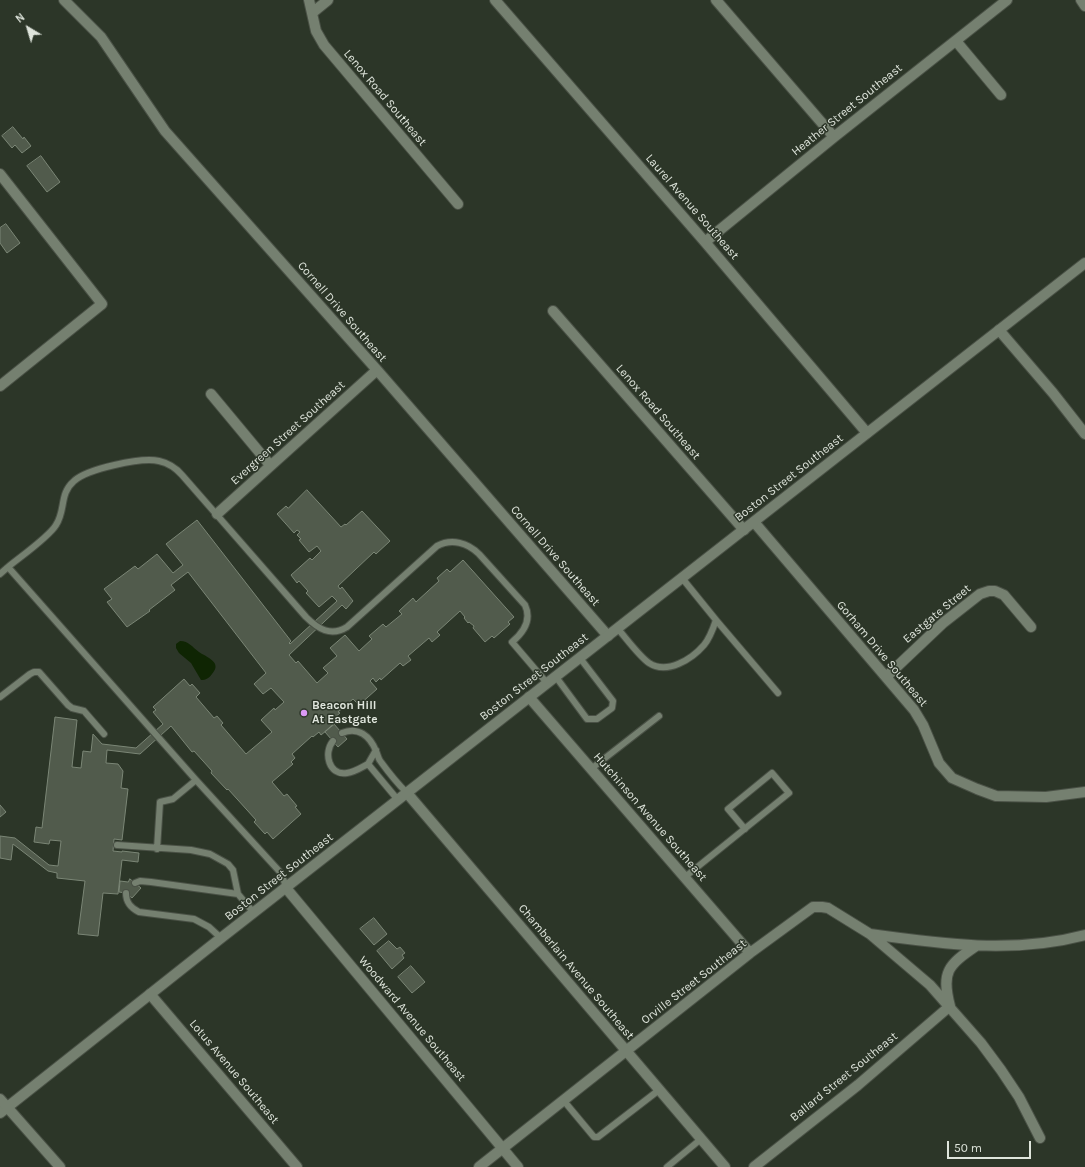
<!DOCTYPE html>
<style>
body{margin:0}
#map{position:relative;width:1085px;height:1167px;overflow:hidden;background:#2c3628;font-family:Karla,sans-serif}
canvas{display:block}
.north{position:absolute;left:8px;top:8px;width:40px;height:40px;-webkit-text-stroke:3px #2c3628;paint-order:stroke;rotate:322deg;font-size:11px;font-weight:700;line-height:16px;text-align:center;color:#dfe5dc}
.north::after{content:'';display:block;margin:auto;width:14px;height:18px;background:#dfe5dc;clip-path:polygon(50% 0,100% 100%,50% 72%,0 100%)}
.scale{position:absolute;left:947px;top:1141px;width:84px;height:18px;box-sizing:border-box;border:2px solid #dfe5dc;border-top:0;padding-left:5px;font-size:12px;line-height:14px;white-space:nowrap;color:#dfe5dc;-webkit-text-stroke:3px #2c3628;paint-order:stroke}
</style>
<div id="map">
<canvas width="1085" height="1167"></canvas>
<div class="north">N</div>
<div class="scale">50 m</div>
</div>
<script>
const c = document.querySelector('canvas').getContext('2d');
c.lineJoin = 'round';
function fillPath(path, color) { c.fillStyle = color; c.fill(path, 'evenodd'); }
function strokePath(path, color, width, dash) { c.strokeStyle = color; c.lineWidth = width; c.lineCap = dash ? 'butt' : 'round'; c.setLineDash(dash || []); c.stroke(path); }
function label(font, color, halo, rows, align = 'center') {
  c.font = font + ' Karla,sans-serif'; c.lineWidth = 3; c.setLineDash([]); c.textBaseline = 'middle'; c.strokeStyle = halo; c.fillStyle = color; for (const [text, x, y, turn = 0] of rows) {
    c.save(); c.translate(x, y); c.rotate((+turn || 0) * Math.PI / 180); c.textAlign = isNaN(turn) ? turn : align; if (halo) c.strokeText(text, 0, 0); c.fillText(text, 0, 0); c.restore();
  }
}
fillPath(new Path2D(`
 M 180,641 C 189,641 192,647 199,652 C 206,657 223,662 212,674 C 209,678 206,680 201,680 L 191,663 L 179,653 L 176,648 L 176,644 Z`), '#0f2503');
const building = new Path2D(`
 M 13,127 L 23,139 L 24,137 L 31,146 L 22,153 L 15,145 L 12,148 L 2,136 Z
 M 41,156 L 60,182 L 47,192 L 27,166 Z
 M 6,224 L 20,243 L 7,253 L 0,243 L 0,228 Z
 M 307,490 L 341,527 L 345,524 L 346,525 L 362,511 L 390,541 L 376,554 L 374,552 L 338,586 L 340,589 L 342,587 L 353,601 L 346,609 L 342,605 L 289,655 L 296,663 L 298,661 L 317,683 L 328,673 L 323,668 L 337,656 L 330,648 L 345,635 L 359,651 L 372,639 L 369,636 L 383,624 L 386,627 L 402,614 L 399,611 L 413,598 L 416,602 L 439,581 L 437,578 L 447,569 L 450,572 L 463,560 L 514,617 L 508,622 L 510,624 L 494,638 L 492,636 L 485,642 L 473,628 L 474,626 L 469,622 L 468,623 L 464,618 L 465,617 L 460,611 L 437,632 L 440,635 L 432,642 L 429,638 L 408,656 L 411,660 L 403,666 L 400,663 L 381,680 L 380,678 L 376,682 L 373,678 L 370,681 L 377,689 L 359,705 L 353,699 L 338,712 L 340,713 L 334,718 L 337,722 L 321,735 L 319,732 L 313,737 L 312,736 L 292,754 L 295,758 L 291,762 L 293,764 L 272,782 L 284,796 L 287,794 L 297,806 L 295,807 L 301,814 L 273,839 L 267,832 L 265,834 L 254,822 L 256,820 L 228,789 L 227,790 L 211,773 L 212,771 L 194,751 L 192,752 L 171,726 L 140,754 L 107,750 L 106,763 L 118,764 L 123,771 L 121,788 L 128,789 L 122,840 L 114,839 L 113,851 L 122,852 L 122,851 L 139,853 L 138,862 L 122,860 L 118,894 L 103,893 L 98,936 L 78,934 L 85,881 L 57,878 L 57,873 L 48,871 L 13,844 L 11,860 L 0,858 L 0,836 L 15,838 L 49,865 L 58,866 L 61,841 L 50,840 L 49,844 L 34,842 L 36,827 L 42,828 L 55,717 L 77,720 L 72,767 L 81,768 L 83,751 L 91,752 L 93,734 L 102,744 L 136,748 L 163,724 L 153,712 L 156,710 L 153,707 L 184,679 L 190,686 L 192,684 L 200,693 L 196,697 L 214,718 L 217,716 L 223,723 L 221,725 L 246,754 L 272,732 L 261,720 L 274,708 L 275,710 L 284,702 L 271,688 L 263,694 L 254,684 L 266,673 L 188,572 L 171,585 L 175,590 L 149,610 L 150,611 L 127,627 L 107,602 L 112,599 L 104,589 L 135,566 L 138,569 L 157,554 L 173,573 L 183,565 L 166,544 L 197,520 L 291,641 L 289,643 L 290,644 L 337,601 L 332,596 L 319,607 L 306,593 L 308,591 L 299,581 L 297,583 L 291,575 L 310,558 L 312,560 L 321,551 L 317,546 L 309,552 L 299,540 L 301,539 L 297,535 L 300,532 L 297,530 L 294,533 L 277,514 L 286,506 L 288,508 Z
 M 334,724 L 347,739 L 338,747 L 325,732 Z
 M 0,805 L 6,812 L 0,817 Z
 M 130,879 L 141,888 L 132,898 L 126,893 L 119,892 L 120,881 L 128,882 Z
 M 374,918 L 387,934 L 374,945 L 360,929 Z
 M 389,941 L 397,949 L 400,947 L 405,953 L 402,955 L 404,958 L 392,969 L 377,951 Z
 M 411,966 L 425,982 L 412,993 L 398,977 Z`);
fillPath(building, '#515b4c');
strokePath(building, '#7b8676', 1);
const service = new Path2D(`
 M 0,574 L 8,567
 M 716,620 L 778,693
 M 618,629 C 626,638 639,656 649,663 C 667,675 692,659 704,645 C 710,638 713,629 716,620 L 682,578
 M 556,677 L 587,719 L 597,719 L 612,708 L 613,701 L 580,658
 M 0,697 L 30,674 L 34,672 L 39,672 L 68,705 L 72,708 L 84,711 L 104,734
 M 342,733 C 358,726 370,736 376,751 C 378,755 378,759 381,762 C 389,773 398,784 407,793
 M 333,741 C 323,753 329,776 347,773 C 355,772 362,767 368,764 L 398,800
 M 368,764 L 376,750
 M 591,769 L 659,716
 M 117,845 L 191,850 L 210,854 L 228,864 L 233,870 L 238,894
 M 157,849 L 160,802 L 173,799 L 196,780
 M 685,877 L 789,793 L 772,773 L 728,809 L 745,829
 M 135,883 L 140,881 L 151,882 L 238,894 L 254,913
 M 286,888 L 284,881 L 280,872 L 196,780 L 8,567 C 20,557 49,537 56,525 C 66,510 59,494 74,481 C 87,469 141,457 159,461 C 168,463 176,468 182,475 L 306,617 C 318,629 331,637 347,627 L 437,546 C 452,538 468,543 479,554 L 525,605 C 532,620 524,632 512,642 L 547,683
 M 126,893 C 126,903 131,908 139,912 L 194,919 L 209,927 L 221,938
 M 564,1101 L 594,1137 L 598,1137 L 659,1090
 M 667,1167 L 701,1139`);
const minor = new Path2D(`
 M 64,0 L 101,37 L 165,131 L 377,370 L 608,636
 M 309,0 L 316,31 L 324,45 L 458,204
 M 495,0 L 705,242 L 867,433
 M 716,0 L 834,137
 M 1081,0 L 1085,6
 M 312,13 L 328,0
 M 956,41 L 1001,95
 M 0,174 L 102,304 L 0,386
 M 705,242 L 834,137 L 1007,0
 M 553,311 L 744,530
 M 999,330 L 1053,393 L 1085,434
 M 211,394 L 270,465
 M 217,514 L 377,370
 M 754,522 L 914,710 L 923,725 L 939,763 L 952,778 L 977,789 L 996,796 L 1046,797 L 1085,792
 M 886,677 L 943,623 L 980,594 L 989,591 L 995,591 L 1004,595 L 1031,627
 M 529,697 L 750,953
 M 407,793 L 725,1167
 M 286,888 L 518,1167
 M 870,934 C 941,944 1014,954 1085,935
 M 150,994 L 297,1167
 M 479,1167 L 750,953 L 813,907 L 822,907 L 828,908 L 870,934 L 930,985 L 981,1043 L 1001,1070 L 1019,1097 L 1040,1138
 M 754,1167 L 858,1085 L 950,1006 C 941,972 948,965 976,946`);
const tertiary = new Path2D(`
 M 0,1113 L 221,938 L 1085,263`);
const secondary = new Path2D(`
 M 0,1099 L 60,1167`);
strokePath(service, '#4a5146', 8);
strokePath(minor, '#4a5146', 12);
strokePath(tertiary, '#4a5146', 12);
strokePath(secondary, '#4a5146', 12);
strokePath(service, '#758070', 6);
strokePath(minor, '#758070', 10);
strokePath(tertiary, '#758070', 10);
strokePath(secondary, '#758070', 10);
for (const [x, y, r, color] of [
 [304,713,4,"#db99f5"]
]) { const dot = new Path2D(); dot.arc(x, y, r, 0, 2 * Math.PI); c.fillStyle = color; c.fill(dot); strokePath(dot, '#2c3628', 1.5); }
label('12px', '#dfe5dc', '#2c3628', [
 ["Lenox Road Southeast",385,98,50],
 ["Heather Street Southeast",847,110,-39],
 ["Laurel Avenue Southeast",692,207,49],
 ["Cornell Drive Southeast",342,312,49],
 ["Lenox Road Southeast",658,412,49],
 ["Evergreen Street Southeast",288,433,-42],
 ["Boston Street Southeast",789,478,-38],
 ["Cornell Drive Southeast",555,556,49],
 ["Eastgate Street",937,614,-40],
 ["Gorham Drive Southeast",882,654,50],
 ["Boston Street Southeast",534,677,-38],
 ["Hutchinson Avenue Southeast",650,817,49],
 ["Boston Street Southeast",279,877,-38],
 ["Chamberlain Avenue Southeast",576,972,50],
 ["Orville Street Southeast",694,982,-38],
 ["Woodward Avenue Southeast",412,1019,50],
 ["Lotus Avenue Southeast",234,1072,50],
 ["Ballard Street Southeast",844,1077,-39]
]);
label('bold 12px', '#dfe5dc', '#2c3628', [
 ["Beacon Hill",312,706],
 ["At Eastgate",312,720]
], 'left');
</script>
